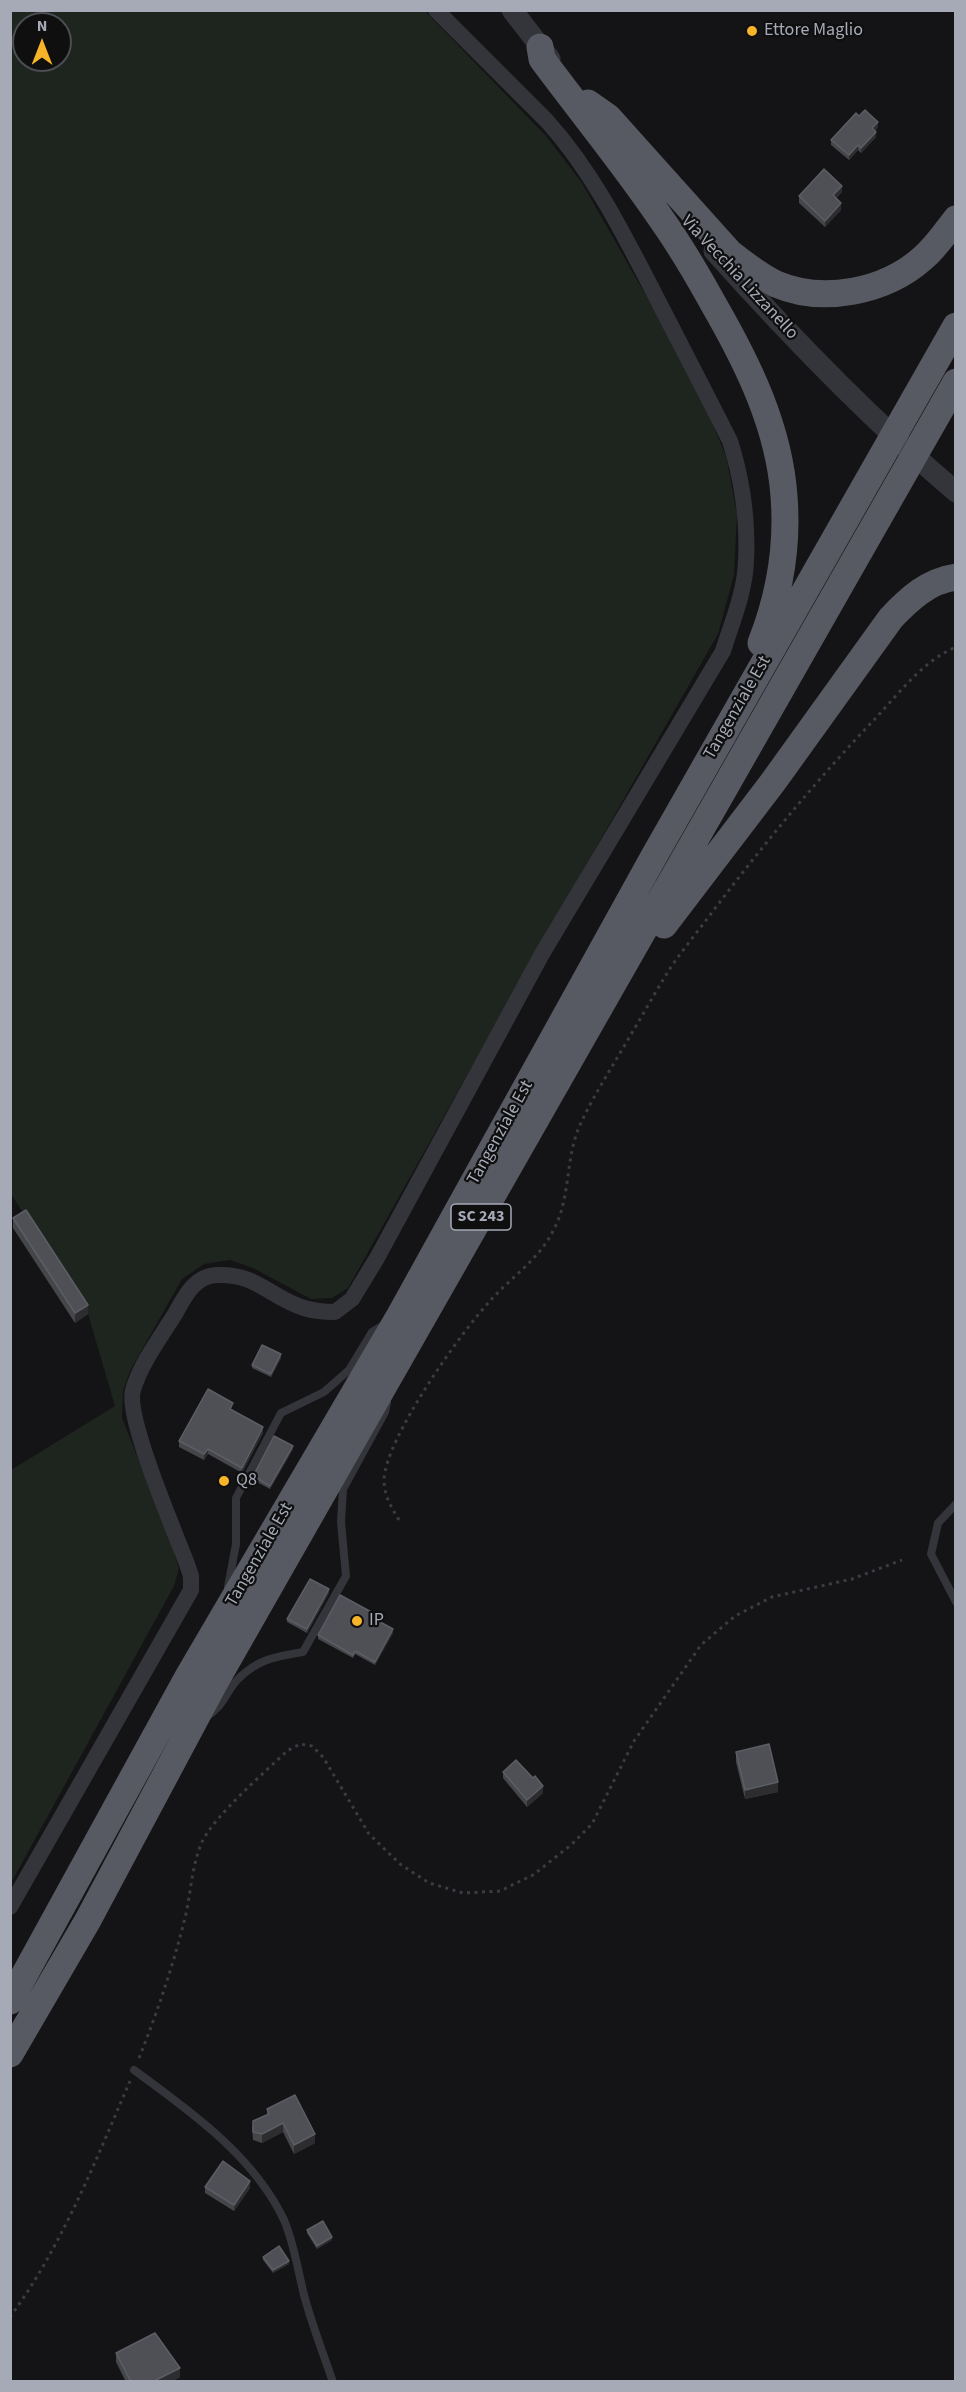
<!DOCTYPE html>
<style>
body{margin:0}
#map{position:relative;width:966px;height:2392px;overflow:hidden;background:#141315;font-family:"Source Sans 3",sans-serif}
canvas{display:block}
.frame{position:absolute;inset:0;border:12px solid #a5aab6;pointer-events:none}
.north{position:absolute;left:12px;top:12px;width:60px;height:60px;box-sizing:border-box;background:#0f0f10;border:2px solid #4b4d52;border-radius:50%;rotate:0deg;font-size:16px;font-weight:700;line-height:24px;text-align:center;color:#a5aab6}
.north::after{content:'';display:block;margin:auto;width:21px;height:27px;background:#f8b429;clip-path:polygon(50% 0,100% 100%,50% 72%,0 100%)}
</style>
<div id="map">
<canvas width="966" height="2392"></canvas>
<div class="frame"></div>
<div class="north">N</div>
</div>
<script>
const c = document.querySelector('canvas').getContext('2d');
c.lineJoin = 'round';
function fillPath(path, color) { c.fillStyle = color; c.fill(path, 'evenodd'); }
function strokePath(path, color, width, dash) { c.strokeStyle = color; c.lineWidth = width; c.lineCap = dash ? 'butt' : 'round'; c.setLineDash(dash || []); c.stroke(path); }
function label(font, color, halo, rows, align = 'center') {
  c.font = font + ' "Source Sans 3",sans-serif'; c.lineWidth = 4.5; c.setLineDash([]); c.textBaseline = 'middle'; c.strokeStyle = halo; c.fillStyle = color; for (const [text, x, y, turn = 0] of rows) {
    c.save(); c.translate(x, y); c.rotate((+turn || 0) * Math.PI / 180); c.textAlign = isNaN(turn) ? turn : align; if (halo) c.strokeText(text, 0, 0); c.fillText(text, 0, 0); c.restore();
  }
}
fillPath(new Path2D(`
 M 11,11 L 425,11 L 547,137 L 582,183 L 694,380 L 726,456 L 737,514 L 734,575 L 718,634 L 513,993 L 348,1288 L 332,1298 L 311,1299 L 253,1268 L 230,1260 L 204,1264 L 182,1279 L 130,1371 L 123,1391 L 122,1418 L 170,1539 L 179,1568 L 174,1586 L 11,1883 L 11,1470 L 115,1406 L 88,1314 L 11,1194 ZM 24,24 L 60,24 L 60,60 L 24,60 Z`), '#1e251f');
strokePath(new Path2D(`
 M 399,1520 C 391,1507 384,1495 384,1480 C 385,1439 461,1332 490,1301 C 511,1277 540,1259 554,1229 C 571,1197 565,1158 580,1125 C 594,1094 613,1066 630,1036 C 644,1013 657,989 671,967 C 684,948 699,930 713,911 C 763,845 815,782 872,722 C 897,696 922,661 956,647
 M 139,2058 C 157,2013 172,1969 184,1922 C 191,1896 191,1867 202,1842 C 215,1815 264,1773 287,1751 L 300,1744 L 312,1746 L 323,1757 L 369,1834 L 400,1864 L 429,1883 L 463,1893 L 500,1891 L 533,1875 L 571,1845 L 592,1824 L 634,1741 L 701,1645 L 735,1616 L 772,1597 L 852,1579 L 902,1560
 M 10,2317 C 61,2248 96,2160 130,2081`), '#3a3c42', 3, [3, 4.5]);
strokePath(new Path2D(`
 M 956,1504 L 938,1523 L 931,1554 L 956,1602
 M 228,1587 L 236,1544 L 236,1498 L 281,1413 L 324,1392 L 349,1370 L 372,1332 L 384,1325
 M 206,1717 C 226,1704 225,1692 239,1678 C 260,1658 276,1657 303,1652 L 346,1576 L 341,1522 L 343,1489 L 385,1412 L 387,1403
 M 134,2070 C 190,2111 254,2156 284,2220 C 294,2243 298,2271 304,2295 C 312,2325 323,2353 333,2382`), '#34353a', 8);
strokePath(new Path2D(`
 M 10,1907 L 191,1590 L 191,1576 L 187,1564 C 175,1532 125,1417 133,1390 C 141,1363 160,1338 175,1314 C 184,1298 194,1276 216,1275 C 257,1273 269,1297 304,1308 C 314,1311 325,1312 335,1312 L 352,1299 L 377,1258 L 542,954 L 723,651 C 732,622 745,592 746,561 C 748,521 742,479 730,441 C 704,389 677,338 651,287 C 621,229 591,170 547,121 L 436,10`), '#34353a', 16);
strokePath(new Path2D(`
 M 512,10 L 550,59
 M 714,251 C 790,336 869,418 956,492`), '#34353a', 21);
strokePath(new Path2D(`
 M 540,47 L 542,59 C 582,113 625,165 662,220 C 681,247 698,276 714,305 C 748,364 779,427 784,496 C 788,546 779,597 761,643
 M 588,103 L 608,117 L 730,253 C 744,264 759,276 776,284 C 823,304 885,292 923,258 C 936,247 945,233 956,219
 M 664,925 L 773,782 L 891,618 C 909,599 928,581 956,577
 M 10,2001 L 189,1675 L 400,1315 L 653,858 L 956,326
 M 10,2054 L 88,1920 L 215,1682 L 956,382`), '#585a63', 27);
fillPath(new Path2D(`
 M 859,116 L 878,127 L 875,131 L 876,137 L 861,153 L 858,150 L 849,160 L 831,145 L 831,140 Z
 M 842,192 L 836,198 L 841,210 L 825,227 L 799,203 L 799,196 Z
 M 13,1218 L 88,1314 L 75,1323 L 13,1228 Z
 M 281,1358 L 271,1377 L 252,1368 L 252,1365 Z
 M 233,1409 L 232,1410 L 263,1433 L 242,1473 L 208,1454 L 204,1460 L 179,1447 L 179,1441 Z
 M 293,1449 L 270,1489 L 253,1480 L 253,1476 Z
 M 329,1593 L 307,1633 L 287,1622 L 287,1619 Z
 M 375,1618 L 375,1619 L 393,1633 L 375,1665 L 355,1654 L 353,1658 L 318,1639 L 318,1635 Z
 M 736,1752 L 778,1792 L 745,1799 L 736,1762 Z
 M 503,1772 L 543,1793 L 527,1807 L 503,1778 Z
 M 267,2109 L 315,2143 L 294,2154 L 283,2132 L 262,2143 L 253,2140 L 252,2126 L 267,2115 Z
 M 205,2187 L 250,2188 L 234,2211 L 205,2193 Z
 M 307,2230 L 332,2240 L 317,2249 L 307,2233 Z
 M 263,2257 L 289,2264 L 273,2273 L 263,2260 Z
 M 116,2353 L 180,2377 L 171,2382 L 126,2382 L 116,2362 Z`), '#44464a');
fillPath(new Path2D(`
 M 878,122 L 878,127 L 872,133 L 872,128 Z
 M 876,132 L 876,137 L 861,153 L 861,148 Z
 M 858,145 L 858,150 L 849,160 L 849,155 Z
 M 842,186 L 842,192 L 833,202 L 833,195 Z
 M 841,203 L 841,210 L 825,227 L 825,221 Z
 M 88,1305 L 88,1314 L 75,1323 L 75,1313 Z
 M 281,1354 L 281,1358 L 271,1377 L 271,1374 Z
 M 263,1427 L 263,1433 L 242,1473 L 242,1468 Z
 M 293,1446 L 293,1449 L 270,1489 L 270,1486 Z
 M 208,1449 L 208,1454 L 204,1460 L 204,1454 Z
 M 329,1589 L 329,1593 L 307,1633 L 307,1629 Z
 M 393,1629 L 393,1633 L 375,1665 L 375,1662 Z
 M 778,1782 L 778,1792 L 745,1799 L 745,1790 Z
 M 543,1786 L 543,1793 L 527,1807 L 527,1800 Z
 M 283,2123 L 283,2132 L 262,2143 L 262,2134 Z
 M 315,2134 L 315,2143 L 294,2154 L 294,2145 Z
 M 250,2181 L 250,2188 L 234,2211 L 234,2205 Z
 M 332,2237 L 332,2240 L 317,2249 L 317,2246 Z
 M 289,2261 L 289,2264 L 273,2273 L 273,2270 Z
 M 180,2368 L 180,2377 L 171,2382 L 152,2382 Z`), '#2d2d30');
const building = new Path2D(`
 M 865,110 L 878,122 L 872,128 L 876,132 L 861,148 L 858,145 L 849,155 L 831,140 L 856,113 L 859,116 Z
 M 824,169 L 842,186 L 833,195 L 841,203 L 825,221 L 799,196 Z
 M 26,1210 L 88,1305 L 75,1313 L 13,1218 Z
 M 262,1345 L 281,1354 L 271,1374 L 252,1365 Z
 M 208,1389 L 233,1403 L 230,1409 L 263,1427 L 242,1468 L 208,1449 L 204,1454 L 179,1441 Z
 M 274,1436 L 293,1446 L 270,1486 L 253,1476 Z
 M 310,1579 L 329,1589 L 307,1629 L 287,1619 Z
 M 340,1595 L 375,1614 L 373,1618 L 393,1629 L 375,1662 L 355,1651 L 353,1655 L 318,1635 Z
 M 769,1744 L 778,1782 L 745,1790 L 736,1752 Z
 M 516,1760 L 533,1778 L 535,1776 L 543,1786 L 527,1800 L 503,1772 Z
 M 295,2095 L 315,2134 L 294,2145 L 283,2123 L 262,2134 L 253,2132 L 253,2121 L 269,2114 L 267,2109 Z
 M 223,2161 L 250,2181 L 234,2205 L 205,2187 Z
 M 323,2221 L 332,2237 L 317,2246 L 307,2230 Z
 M 279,2246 L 289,2261 L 273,2270 L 263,2257 Z
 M 155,2333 L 180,2368 L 152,2382 L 131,2382 L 116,2353 Z`);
fillPath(building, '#4f5056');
strokePath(building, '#5c5e65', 1.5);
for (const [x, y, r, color] of [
 [752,31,6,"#f8b429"],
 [224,1481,6,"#f8b429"],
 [357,1621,6,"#f8b429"]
]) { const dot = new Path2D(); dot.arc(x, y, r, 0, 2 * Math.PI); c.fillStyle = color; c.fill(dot); strokePath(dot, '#0f0f10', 2); }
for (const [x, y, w] of [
 [481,1217,60]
]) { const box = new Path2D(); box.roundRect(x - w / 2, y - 13, w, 26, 4.5); c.fillStyle = '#0f0f10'; c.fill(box); strokePath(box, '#a5aab6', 1.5); }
label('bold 16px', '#a5aab6', null, [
 ["SC 243",481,1217]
]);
label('18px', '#a5aab6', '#0f0f10', [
 ["Ettore Maglio",764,31],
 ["Q8",236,1481],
 ["IP",369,1621]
], 'left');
label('18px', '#a5aab6', '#0f0f10', [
 ["Via Vecchia Lizzanello",739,278,47],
 ["Tangenziale Est",738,708,-60],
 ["Tangenziale Est",501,1133,-61],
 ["Tangenziale Est",260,1555,-60]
]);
</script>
